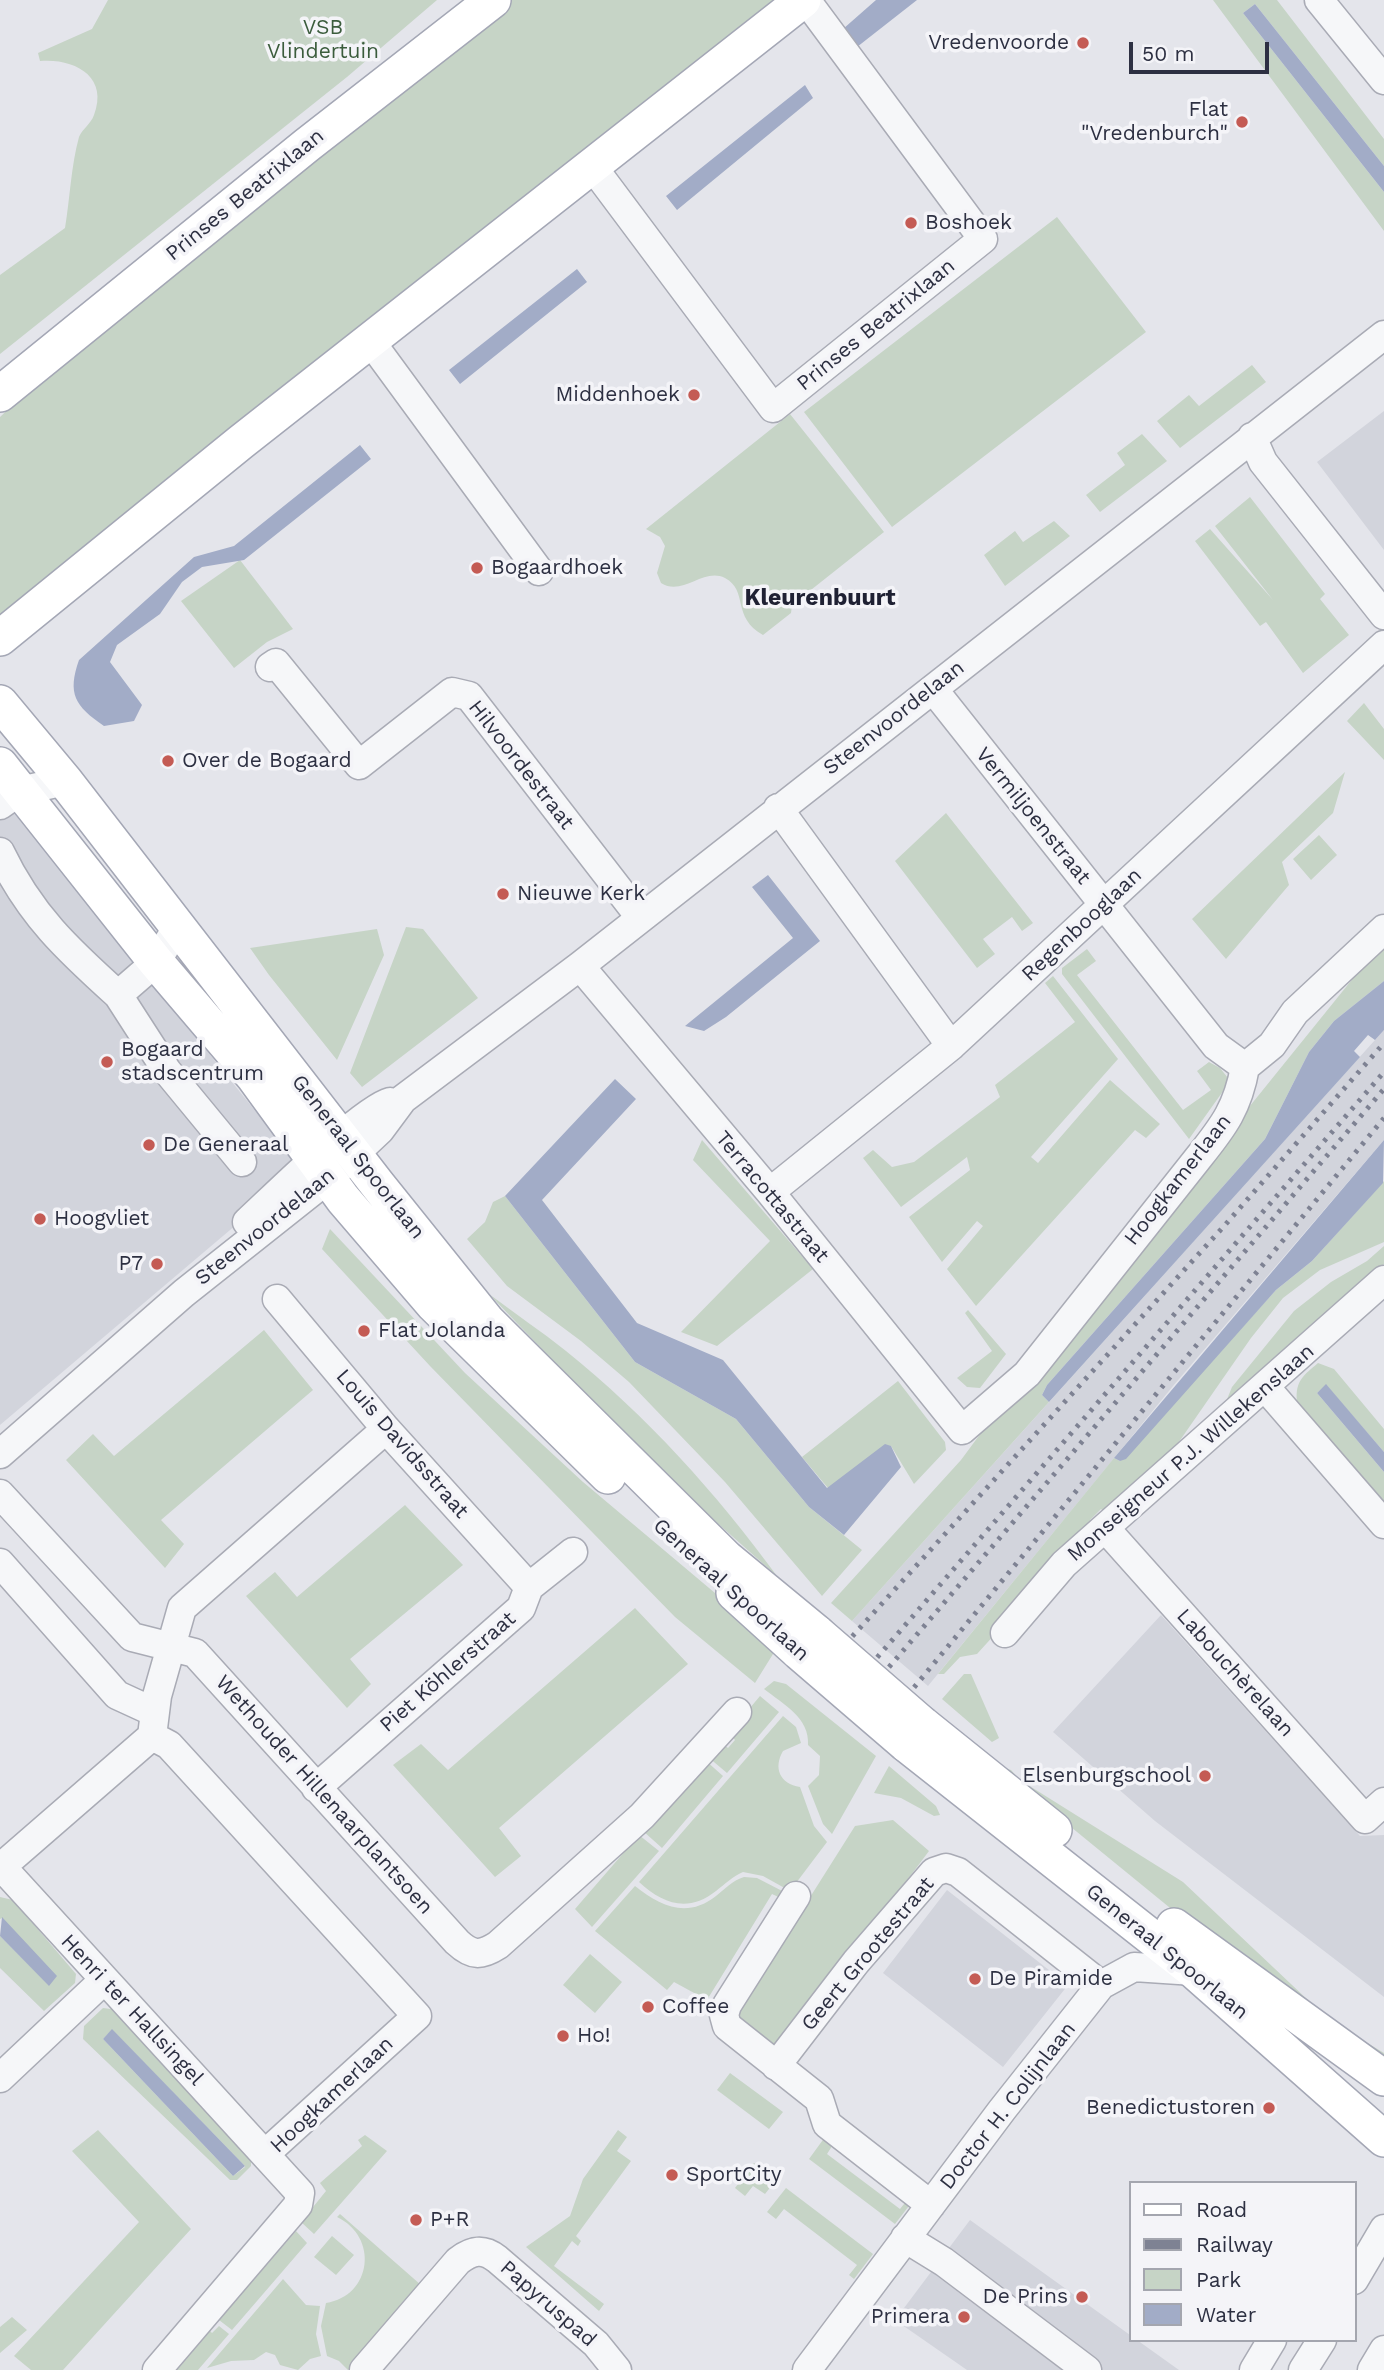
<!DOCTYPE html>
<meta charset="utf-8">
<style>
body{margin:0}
#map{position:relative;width:1384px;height:2370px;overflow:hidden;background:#e4e5eb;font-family:"Work Sans",sans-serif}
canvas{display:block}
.legend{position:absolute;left:1129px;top:2181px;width:228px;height:161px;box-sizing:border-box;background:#f4f4f8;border:2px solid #a4a6af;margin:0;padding:9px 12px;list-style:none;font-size:21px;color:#2d3042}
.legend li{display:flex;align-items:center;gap:14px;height:35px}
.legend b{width:35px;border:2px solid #a4a6af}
.scale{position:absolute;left:1129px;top:42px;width:140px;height:32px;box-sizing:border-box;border:4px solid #2d3042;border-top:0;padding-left:9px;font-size:21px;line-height:24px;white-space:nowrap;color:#2d3042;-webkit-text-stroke:5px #f4f4f8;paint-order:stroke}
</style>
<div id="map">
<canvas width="1384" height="2370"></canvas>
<ul class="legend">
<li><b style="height:9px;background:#fff"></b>Road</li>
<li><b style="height:9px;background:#7e8293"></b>Railway</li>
<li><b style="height:19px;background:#c6d4c6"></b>Park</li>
<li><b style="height:19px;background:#a2acc7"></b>Water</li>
</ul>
<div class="scale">50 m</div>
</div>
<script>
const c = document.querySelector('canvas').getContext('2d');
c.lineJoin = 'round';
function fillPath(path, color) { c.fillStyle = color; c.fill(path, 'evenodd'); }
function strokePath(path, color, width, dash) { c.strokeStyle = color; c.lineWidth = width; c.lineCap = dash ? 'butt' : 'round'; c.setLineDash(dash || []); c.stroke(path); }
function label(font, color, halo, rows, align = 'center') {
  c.font = font + ' "Work Sans",sans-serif'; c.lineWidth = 7; c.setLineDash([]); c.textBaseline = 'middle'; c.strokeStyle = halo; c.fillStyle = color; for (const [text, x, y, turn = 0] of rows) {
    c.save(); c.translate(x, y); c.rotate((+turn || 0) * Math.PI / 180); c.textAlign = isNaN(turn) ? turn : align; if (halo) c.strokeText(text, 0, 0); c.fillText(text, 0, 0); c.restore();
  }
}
fillPath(new Path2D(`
 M 1384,411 L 1384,550 L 1317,462 Z
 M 0,794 L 302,1169 L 0,1425 Z
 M 1384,1030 L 1384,1140 L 1173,1386 L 928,1686 L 852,1621 Z
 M 1161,1615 L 1360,1836 L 1384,1835 L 1384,1997 L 1155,1821 L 1053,1732 Z
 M 947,1890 L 1068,1985 L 1003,2067 L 883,1973 Z
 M 970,2220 L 1130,2335 L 1130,2340 L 1137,2340 L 1179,2370 L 967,2370 L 895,2320 Z`), '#d2d4dc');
fillPath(new Path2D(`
 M 108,0 L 437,0 L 347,77 L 0,354 L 0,275 L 65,228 C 70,198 71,166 79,137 C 82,129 91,124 94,115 C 109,76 74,58 40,61 L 38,53 L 92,29 Z
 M 512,0 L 782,0 L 0,627 L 0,417 L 63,357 Z
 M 1213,0 L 1277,0 L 1384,139 L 1384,166 L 1255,4 L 1243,13 L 1384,192 L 1384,231 Z
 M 1057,217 L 1146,332 L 892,527 L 804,412 Z
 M 1252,365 L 1266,382 L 1180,448 L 1157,421 L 1189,395 L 1199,406 Z
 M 790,414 L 884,532 L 792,605 L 791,613 L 763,635 C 731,617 749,591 725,578 C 703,567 683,597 661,583 L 657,573 L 665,546 L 660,537 L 646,529 Z
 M 1142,434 L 1167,461 L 1100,512 L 1086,495 L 1125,465 L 1117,453 Z
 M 1250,497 L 1325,594 L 1320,599 L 1349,635 L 1303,673 L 1266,622 L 1260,626 L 1195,541 L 1210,529 L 1273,600 L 1215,526 Z
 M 1054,521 L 1070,536 L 1005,586 L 984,555 L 1015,531 L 1023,542 Z
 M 240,560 L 293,629 L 267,642 L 234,668 L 181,601 Z
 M 1364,703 L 1384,729 L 1384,760 L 1347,721 Z
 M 1345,772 L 1333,813 L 1282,862 L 1289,885 L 1226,959 L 1192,919 Z
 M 946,813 L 1033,923 L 1022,931 L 1012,917 L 983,939 L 995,954 L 977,968 L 895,861 Z
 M 1319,835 L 1337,855 L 1311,880 L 1293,859 Z
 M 406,927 L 423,929 L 478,998 L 362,1087 L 350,1073 Z
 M 377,929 L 384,955 L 337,1060 L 269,975 L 250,948 Z
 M 1384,940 L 1384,981 L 1334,1021 L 1309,1052 L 1265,1139 L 1047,1385 L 1042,1395 L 1049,1402 L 852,1621 L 831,1603 L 961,1460 L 1001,1406 L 1031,1377 Z
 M 1087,949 L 1096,961 L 1077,975 L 1183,1110 L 1211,1090 L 1197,1071 L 1209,1062 L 1220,1068 L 1228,1078 L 1226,1087 L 1189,1139 L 1062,974 L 1062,968 Z
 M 1053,976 L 1118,1059 L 1031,1157 L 1038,1163 L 1110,1080 L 1160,1124 L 1146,1138 L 1135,1130 L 976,1306 L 947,1269 L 983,1226 L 977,1221 L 942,1262 L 909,1217 L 970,1170 L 967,1157 L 901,1207 L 863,1158 L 873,1150 L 892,1167 L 914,1162 L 1000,1097 L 995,1085 L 1075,1022 L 1045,983 Z
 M 702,1140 L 813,1269 L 717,1346 L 681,1332 L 770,1241 L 693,1160 Z
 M 1384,1181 L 1384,1242 L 1320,1270 L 1283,1298 L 1251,1338 L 1174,1449 L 1106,1513 L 1101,1509 L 1090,1520 L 1094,1525 L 977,1654 L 960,1657 L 944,1674 L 938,1674 L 1114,1458 L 1120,1461 L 1276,1290 L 1312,1261 Z
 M 505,1196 L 635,1362 L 736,1419 L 809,1507 L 862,1550 L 822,1596 L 725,1482 L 629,1382 L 581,1341 L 507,1286 L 467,1239 L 485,1222 L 493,1202 Z
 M 330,1229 L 465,1373 L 583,1482 L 778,1646 L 755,1683 L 675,1617 L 430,1366 L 322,1249 Z
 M 1384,1246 L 1384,1264 L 1313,1334 L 1219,1419 L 1232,1387 L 1294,1311 L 1331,1282 L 1367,1261 Z
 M 489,1294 C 514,1313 541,1331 566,1351 C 646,1415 717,1494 777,1576 L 662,1474 Z
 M 968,1310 L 1006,1354 L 980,1388 L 967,1387 L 957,1378 L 992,1351 L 965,1313 Z
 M 264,1330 L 313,1390 L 161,1520 L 184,1544 L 165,1568 L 66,1460 L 93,1434 L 114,1456 Z
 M 1318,1363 L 1334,1369 L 1384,1429 L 1384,1452 L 1326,1385 L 1317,1393 L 1384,1472 L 1384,1501 L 1297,1401 C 1295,1381 1304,1375 1318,1363 Z
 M 898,1381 L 945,1442 L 946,1450 L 914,1484 L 891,1446 L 828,1488 L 802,1457 Z
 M 405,1505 L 463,1565 L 350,1659 L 371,1684 L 347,1708 L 246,1596 L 275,1572 L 297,1597 Z
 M 635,1608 L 688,1664 L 499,1828 L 521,1856 L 495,1877 L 393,1765 L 421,1744 L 448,1770 Z
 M 964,1674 L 971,1674 L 999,1738 L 992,1742 L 942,1699 Z
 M 774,1681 L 786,1684 L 876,1756 L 832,1834 L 823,1824 L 808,1786 L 819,1775 L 820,1756 L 808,1745 C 810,1718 783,1704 764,1689 Z
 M 760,1696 L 779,1712 L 727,1773 L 708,1757 L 721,1742 L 728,1748 L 735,1740 L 729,1733 Z
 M 783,1716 L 796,1727 L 801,1743 L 783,1751 C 773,1768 780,1784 800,1787 L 814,1826 L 827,1842 L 790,1891 L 763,1876 L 743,1872 C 733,1876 725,1884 716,1891 C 688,1913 663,1904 639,1882 Z
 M 705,1760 L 723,1776 L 662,1848 L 643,1831 Z
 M 995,1765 L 1011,1770 L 1020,1780 L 1183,1882 L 1328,2019 L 1384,2053 L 1384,2069 L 1262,1983 Z
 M 889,1766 L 936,1806 L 940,1815 L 934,1816 L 901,1798 L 874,1793 Z
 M 893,1820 L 929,1851 L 776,2055 L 735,2016 L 855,1826 Z
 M 639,1835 L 659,1851 L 592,1927 L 575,1909 Z
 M 744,1877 L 757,1878 L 788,1894 L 785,1900 L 772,1894 L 707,2000 L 674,1982 L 667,1990 L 595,1931 L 635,1886 C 660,1906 687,1919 716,1896 C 725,1889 733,1880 744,1877 Z
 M 0,1897 L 13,1900 L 76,1974 L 75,1983 L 44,2011 L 0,1968 L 0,1936 L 49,1985 L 2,1918 L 0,1919 Z
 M 590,1954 L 622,1982 L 595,2013 L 563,1985 Z
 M 103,2008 L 118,2010 L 251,2157 L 251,2166 L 237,2180 L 230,2180 L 83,2039 L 84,2026 ZM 112,2030 L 245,2166 L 245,2167 L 233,2176 L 103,2039 Z
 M 730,2073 L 783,2112 L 769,2129 L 717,2090 Z
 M 98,2130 L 191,2229 L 63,2370 L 31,2370 L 14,2356 L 139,2222 L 72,2151 Z
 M 618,2130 L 627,2137 L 617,2151 L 631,2161 L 576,2236 L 581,2241 L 578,2246 L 572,2241 L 554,2266 L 604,2304 L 599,2311 L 526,2247 L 570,2216 L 583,2179 Z
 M 365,2135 L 387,2151 L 314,2234 L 301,2222 L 326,2191 L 320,2183 L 362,2146 L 358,2140 Z
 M 825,2137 L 834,2143 L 827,2154 L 900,2209 L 908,2199 L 912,2202 L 895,2224 L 809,2159 Z
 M 754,2163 L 776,2180 L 765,2194 L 753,2186 L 745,2196 L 735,2188 Z
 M 786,2188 L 873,2254 L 854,2279 L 849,2275 L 857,2265 L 784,2209 L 776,2219 L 767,2212 Z
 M 340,2214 L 421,2285 L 348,2370 L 339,2361 L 327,2356 L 321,2326 L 326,2303 C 372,2296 379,2237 337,2217 Z
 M 296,2231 L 307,2243 L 232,2330 L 219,2320 Z
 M 332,2236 L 354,2255 L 336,2275 L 314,2257 Z
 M 283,2279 L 306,2305 L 320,2306 L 316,2334 L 321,2356 L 310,2359 L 298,2370 L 280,2365 L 275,2355 L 266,2352 L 254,2360 L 231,2361 L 207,2368 Z
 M 12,2317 L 27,2330 L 0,2353 L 0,2327 Z
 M 219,2326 L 229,2334 L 198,2370 L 177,2370 L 210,2331 L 212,2333 Z`), '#c6d4c6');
fillPath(new Path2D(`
 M 876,0 L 917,0 L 857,47 L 843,29 Z
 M 1255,4 L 1384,166 L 1384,192 L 1243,13 Z
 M 805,85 L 813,98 L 677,210 L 666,196 Z
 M 577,269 L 587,282 L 460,384 L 449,370 Z
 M 360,445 L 371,459 L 244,560 L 202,567 L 182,582 L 160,614 L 117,645 L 110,662 L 142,705 L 134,721 L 104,726 C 75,706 67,694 79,660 L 194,557 L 234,546 Z
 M 768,875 L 820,941 L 726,1017 L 704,1031 L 685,1026 L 793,938 L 752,887 Z
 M 1384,981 L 1384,1030 L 1375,1040 L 1368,1035 L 1354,1051 L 1360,1057 L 1049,1402 L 1042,1395 L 1047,1385 L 1265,1139 L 1309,1052 L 1334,1021 Z
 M 615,1079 L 636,1099 L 542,1200 L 637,1323 L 723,1360 L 827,1488 L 885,1444 L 891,1446 L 901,1467 L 844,1535 L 809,1507 L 736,1419 L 635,1362 L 505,1196 Z
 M 1384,1140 L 1383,1183 L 1312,1261 L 1276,1290 L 1126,1459 L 1120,1461 L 1114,1458 Z
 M 1326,1384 L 1384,1452 L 1384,1472 L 1317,1393 Z
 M 2,1917 L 57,1976 L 49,1986 L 0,1936 Z
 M 112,2029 L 245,2166 L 233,2176 L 103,2039 Z`), '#a2acc7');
const minor = new Path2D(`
 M 1319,0 L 1384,80
 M 592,166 L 773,408 L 983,239 L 806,0
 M 371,342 L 539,571
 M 1252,437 L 1263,462 L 1384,615
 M 270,667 L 276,663 L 359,765 L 452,692 L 469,696 L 640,917
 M 933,689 L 1216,1046 L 1245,1067
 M 0,805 L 20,791 L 65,781
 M 778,808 L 951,1046
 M 0,852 C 30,915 68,950 118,995 L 156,962 L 178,926
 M 580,966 L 770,1192 L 962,1430 L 1027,1374 L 1199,1157 C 1224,1126 1238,1107 1245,1067 L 1272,1045 L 1295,1012 L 1384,929
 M 118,995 L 167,1071 L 242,1162
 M 770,1192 L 951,1046 L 1384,645
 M 247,1222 C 273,1198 363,1109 390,1102
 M 277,1299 L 386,1429 L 529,1587
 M 1266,1388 L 1384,1524
 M 0,1454 L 184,1293 L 329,1178 L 380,1130 L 403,1099 L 580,966 L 1384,335
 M 0,1494 L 132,1637 L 195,1653 L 457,1942 C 472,1956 481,1956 498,1945 L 642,1816 L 737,1712
 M 1105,1528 L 1365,1819 L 1384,1802
 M 0,1563 L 117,1695 L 154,1712
 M 1005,1633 L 1064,1564 L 1384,1280
 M 152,1736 L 169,1745 L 417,2016 L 265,2154
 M 152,1736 L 157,1696 L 182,1608 L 386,1429
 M 316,1788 L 521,1608 L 529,1587 L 573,1552
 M 0,1865 L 300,2193 L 298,2205 L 157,2370
 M 0,1868 L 152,1736
 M 796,1896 L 727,2005 L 724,2015 L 727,2026 L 819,2099 L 827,2124 L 931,2205
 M 776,2066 L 856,1962 L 934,1872 L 946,1868 L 958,1872 L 1101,1985
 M 0,2078 L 104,1980
 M 905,2238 L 944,2262 L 1087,2370
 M 1354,2280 L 1384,2229
 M 364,2370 L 458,2261 C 472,2250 483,2248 497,2259 L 596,2344 L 617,2370
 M 807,2370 L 1002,2110 L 1101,1985 L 1134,1967 L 1194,1971
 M 1254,2370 L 1272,2340
 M 1303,2370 L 1322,2340
 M 1372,2370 L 1384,2350`);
const major = new Path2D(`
 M 0,394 L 307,145 L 493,0
 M 0,638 L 241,442 L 803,0
 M 0,703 L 65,781 L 377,1184 L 487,1321 L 726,1558 L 817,1633
 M 0,765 L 156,962 L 254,1077 L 343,1199 L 434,1305 L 608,1476
 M 734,1593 L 799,1652
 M 922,1724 L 1054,1830
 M 906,1744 L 1194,1971 L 1384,2139
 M 1174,1926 L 1384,2078`);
strokePath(minor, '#a9abb5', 31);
strokePath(major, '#a4a7b5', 38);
strokePath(minor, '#f6f7f9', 28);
strokePath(major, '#fff', 35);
strokePath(new Path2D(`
 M 810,1683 L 1225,1225 L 1384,1043
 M 836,1705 L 1384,1072
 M 848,1715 L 1384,1089
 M 874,1736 L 1384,1118`), '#7e8293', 5, [3.5, 7]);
const majorBridge = new Path2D(`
 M 817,1633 L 922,1724
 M 799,1652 L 906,1744`);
strokePath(majorBridge, '#a4a7b5', 38, []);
strokePath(majorBridge, '#fff', 35);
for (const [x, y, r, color] of [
 [1083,43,7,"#c45b54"],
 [1242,122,7,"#c45b54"],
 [911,223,7,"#c45b54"],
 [694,395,7,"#c45b54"],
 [477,568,7,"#c45b54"],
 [168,761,7,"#c45b54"],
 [503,894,7,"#c45b54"],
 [107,1062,7,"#c45b54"],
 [149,1145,7,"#c45b54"],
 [40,1219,7,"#c45b54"],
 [157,1264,7,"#c45b54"],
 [364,1331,7,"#c45b54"],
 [1205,1776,7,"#c45b54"],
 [975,1979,7,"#c45b54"],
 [648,2007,7,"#c45b54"],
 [563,2036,7,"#c45b54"],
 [1269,2108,7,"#c45b54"],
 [672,2175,7,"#c45b54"],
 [416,2220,7,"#c45b54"],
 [1082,2297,7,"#c45b54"],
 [964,2317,7,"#c45b54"]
]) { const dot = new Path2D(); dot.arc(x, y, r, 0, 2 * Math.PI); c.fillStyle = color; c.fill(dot); strokePath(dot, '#f4f4f8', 2.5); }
label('21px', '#3b5c3c', '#f4f4f8', [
 ["VSB",323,28],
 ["Vlindertuin",323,52]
]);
label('21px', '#2d3042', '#f4f4f8', [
 ["Vredenvoorde",1069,43,"right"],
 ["Flat",1228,110,"right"],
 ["\"Vredenburch\"",1228,134,"right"],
 ["Boshoek",925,223],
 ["Middenhoek",680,395,"right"],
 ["Bogaardhoek",491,568],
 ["Over de Bogaard",182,761],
 ["Nieuwe Kerk",517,894],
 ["Bogaard",121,1050],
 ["stadscentrum",121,1074],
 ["De Generaal",163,1145],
 ["Hoogvliet",54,1219],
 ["P7",143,1264,"right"],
 ["Flat Jolanda",378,1331],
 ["Elsenburgschool",1191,1776,"right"],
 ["De Piramide",989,1979],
 ["Coffee",662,2007],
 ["Ho!",577,2036],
 ["Benedictustoren",1255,2108,"right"],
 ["SportCity",686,2175],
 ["P+R",430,2220],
 ["De Prins",1068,2297,"right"],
 ["Primera",950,2317,"right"]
], 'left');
label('21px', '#2d3042', '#f4f4f8', [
 ["Prinses Beatrixlaan",245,195,-39],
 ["Prinses Beatrixlaan",876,325,-39],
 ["Steenvoordelaan",894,718,-38],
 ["Hilvoordestraat",521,765,52],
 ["Vermiljoenstraat",1033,816,51],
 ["Regenbooglaan",1082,925,-43],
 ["Generaal Spoorlaan",358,1157,52],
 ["Hoogkamerlaan",1178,1180,-52],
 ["Terracottastraat",772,1197,50],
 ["Steenvoordelaan",265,1227,-39],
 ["Louis Davidsstraat",402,1444,49],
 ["Monseigneur P.J. Willekenslaan",1191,1453,-41],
 ["Generaal Spoorlaan",731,1590,42],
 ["Piet Köhlerstraat",448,1672,-41],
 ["Labouchèrelaan",1235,1673,48],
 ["Wethouder Hillenaarplantsoen",324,1795,48],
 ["Generaal Spoorlaan",1167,1952,39],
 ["Geert Grootestraat",868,1954,-50],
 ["Henri ter Hallsingel",132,2010,47],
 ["Hoogkamerlaan",332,2095,-43],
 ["Doctor H. Colijnlaan",1008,2106,-52],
 ["Papyruspad",548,2304,41]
]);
label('bold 23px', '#1f2133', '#f4f4f8', [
 ["Kleurenbuurt",820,598]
]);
</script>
